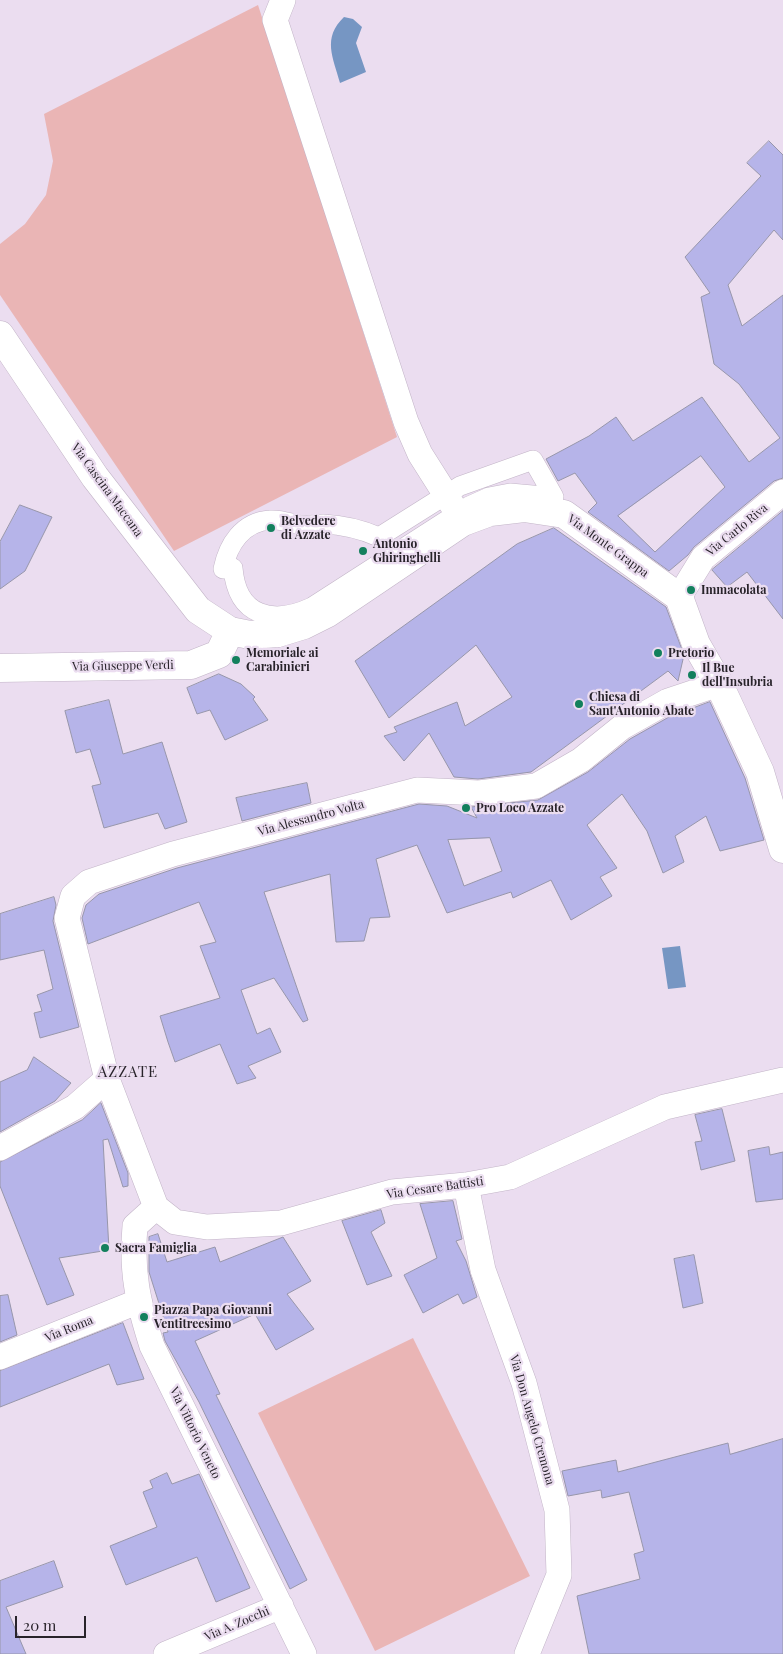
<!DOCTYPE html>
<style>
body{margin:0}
#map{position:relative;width:783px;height:1654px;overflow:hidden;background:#ebddf0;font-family:"Playfair Display",serif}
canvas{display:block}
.scale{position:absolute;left:15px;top:1616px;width:71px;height:22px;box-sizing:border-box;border:2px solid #28232a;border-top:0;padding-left:6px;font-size:15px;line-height:18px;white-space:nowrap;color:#28232a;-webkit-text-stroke:4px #ebddf0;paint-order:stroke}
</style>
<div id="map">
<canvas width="783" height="1654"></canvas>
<div class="scale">20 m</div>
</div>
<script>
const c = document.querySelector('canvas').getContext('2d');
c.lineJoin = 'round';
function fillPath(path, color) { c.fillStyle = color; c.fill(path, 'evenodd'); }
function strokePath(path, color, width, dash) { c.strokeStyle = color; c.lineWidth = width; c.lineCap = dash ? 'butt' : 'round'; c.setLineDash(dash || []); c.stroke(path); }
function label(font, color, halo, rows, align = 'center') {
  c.font = font + ' "Playfair Display",serif'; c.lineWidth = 4.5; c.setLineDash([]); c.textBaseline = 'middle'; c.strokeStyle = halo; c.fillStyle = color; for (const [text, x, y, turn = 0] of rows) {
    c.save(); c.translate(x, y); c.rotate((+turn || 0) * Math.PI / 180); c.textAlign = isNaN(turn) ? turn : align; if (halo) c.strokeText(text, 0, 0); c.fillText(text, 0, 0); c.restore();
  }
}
fillPath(new Path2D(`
 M 258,5 L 397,437 L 174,551 L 0,295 L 0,244 L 25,224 L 46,195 L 53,161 L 44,114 Z
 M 413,1338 L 530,1576 L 375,1651 L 258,1413 Z`), '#eab5b5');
fillPath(new Path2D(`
 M 344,17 L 353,19 L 362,27 L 356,43 L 366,72 L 340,83 C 333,57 322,38 344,17 Z
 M 680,946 L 686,987 L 668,989 L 662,948 Z`), '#7696c3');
const building = new Path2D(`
 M 769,141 L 783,155 L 783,240 L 774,230 L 728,285 L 742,326 L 783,295 L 783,478 L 774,481 L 694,547 L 688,555 L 669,571 L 588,512 L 597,503 L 575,473 L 558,481 L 546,459 L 589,436 L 616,417 L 633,441 L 702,397 L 749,462 L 780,438 L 739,384 L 714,364 L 701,297 L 710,293 L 685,257 L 761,176 L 747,163 ZM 701,456 L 725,487 L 655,552 L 618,516 Z
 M 20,505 L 52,517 L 25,571 L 0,589 L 0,542 Z
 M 783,511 L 783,619 L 747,572 L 727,587 L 712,570 Z
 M 554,528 L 666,607 L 684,655 L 678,681 L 668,671 L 531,772 L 478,779 L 454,777 L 429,733 L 404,761 L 384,736 L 397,732 L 394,727 L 457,702 L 465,726 L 512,697 L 476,645 L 389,718 L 355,661 L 517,544 Z
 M 219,674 L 241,684 L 255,697 L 253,699 L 268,720 L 225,740 L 210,710 L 197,714 L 187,688 Z
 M 109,700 L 123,754 L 162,742 L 187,822 L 165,829 L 158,813 L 104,828 L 92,786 L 101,784 L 90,749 L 76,753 L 65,711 Z
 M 710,702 L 745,778 L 764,840 L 720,851 L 706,816 L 675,836 L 684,862 L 663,873 L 647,831 L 622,794 L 587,825 L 617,868 L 600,877 L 612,896 L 571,920 L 551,880 L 513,898 L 511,892 L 447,913 L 417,845 L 376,859 L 390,917 L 370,918 L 364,941 L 336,942 L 330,874 L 264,892 L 308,1020 L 303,1022 L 274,978 L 241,990 L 257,1034 L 270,1028 L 281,1052 L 248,1066 L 256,1078 L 237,1084 L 220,1044 L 175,1062 L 168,1042 L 160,1016 L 220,998 L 200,946 L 216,942 L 199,902 L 88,944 L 82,918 L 86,905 L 99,894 L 177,868 L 419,804 L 447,806 L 477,818 L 471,807 L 538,800 L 588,772 L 630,739 L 669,717 ZM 490,838 L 502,871 L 464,886 L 448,840 Z
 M 307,783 L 311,803 L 242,821 L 236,798 Z
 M 54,897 L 56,905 L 53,921 L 79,1027 L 40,1038 L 34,1013 L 42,1011 L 37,995 L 53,989 L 44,950 L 0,960 L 0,914 Z
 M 34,1057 L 71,1083 L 55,1101 L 0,1132 L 0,1082 L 27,1070 Z
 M 101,1103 L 128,1173 L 128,1186 L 123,1187 L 108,1139 L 103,1140 L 109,1250 L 59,1258 L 74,1295 L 47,1305 L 0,1186 L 0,1162 L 82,1120 Z
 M 722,1109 L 735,1161 L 701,1170 L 695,1142 L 702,1141 L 695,1115 Z
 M 769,1147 L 770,1155 L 783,1152 L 783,1199 L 756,1202 L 748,1151 Z
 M 453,1201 L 462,1239 L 456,1241 L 466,1261 L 477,1297 L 463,1304 L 458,1294 L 423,1313 L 404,1275 L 437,1258 L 420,1204 Z
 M 381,1210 L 385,1223 L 371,1232 L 392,1276 L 367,1285 L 342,1221 Z
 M 158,1234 L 167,1262 L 215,1247 L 220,1262 L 283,1237 L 311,1281 L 287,1294 L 314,1329 L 276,1350 L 255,1314 L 195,1341 L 220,1394 L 216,1395 L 307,1580 L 290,1589 L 199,1402 L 165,1341 L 163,1333 L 168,1332 L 149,1272 L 149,1237 Z
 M 694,1255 L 703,1303 L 683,1308 L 674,1259 Z
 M 8,1295 L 17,1335 L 0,1342 L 0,1296 Z
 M 123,1323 L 144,1379 L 117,1385 L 109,1364 L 0,1407 L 0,1371 Z
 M 783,1439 L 783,1654 L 589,1654 L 577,1596 L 640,1579 L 634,1554 L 644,1551 L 629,1492 L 602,1498 L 601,1490 L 568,1496 L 562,1471 L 616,1460 L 618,1472 L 728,1443 L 730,1454 Z
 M 167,1473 L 172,1484 L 199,1474 L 250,1588 L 216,1602 L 197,1557 L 126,1585 L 110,1546 L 157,1527 L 143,1492 L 153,1488 L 150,1481 Z
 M 54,1561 L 63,1587 L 6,1607 L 26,1654 L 0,1654 L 0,1581 Z`);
fillPath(building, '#b6b4e9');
strokePath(building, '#9796aa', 1);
const pedestrian = new Path2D(`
 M 533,460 L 554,497 L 510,493 L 489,497 L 469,506 L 312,607 C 273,625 237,617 233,568 L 223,569 C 228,545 242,522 270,520 C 280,519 290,523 300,525 C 307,526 316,524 323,524 C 343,525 361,529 379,537 L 460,486 Z`);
const minor = new Path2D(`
 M 283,0 L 275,20 L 406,422 L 420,454 L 463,522
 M 679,597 L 703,558 L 783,492
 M 719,684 L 668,701 L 622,727 L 581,760 L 536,786 L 479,793 L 417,790 L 173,854 L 89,882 L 73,896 L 67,918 L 107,1079 L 156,1207 L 175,1222 L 207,1227 L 281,1223 L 392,1192 L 466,1185 L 510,1177 L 665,1107 L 783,1080
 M 0,1148 L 75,1107 L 107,1079
 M 466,1185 L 483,1270 L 524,1383 L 557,1510 L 559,1575 L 527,1654
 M 156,1207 L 135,1226 C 131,1273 138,1302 152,1346 L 304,1654
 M 0,1357 L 137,1302
 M 166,1654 L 281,1606`);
const tertiary = new Path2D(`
 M 0,335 L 95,477 L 198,610 L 230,631 L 250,635 L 278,633 L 304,625 L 328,613 L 463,522 L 490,512 L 524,508 L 564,514 L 679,597 L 696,644 L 719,684 L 760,772 L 783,849
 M 0,668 L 191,665 L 219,654 L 230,631`);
strokePath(pedestrian, '#c2b4c7', 20);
strokePath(minor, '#c2b4c7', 26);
strokePath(tertiary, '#c2b4c7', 29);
strokePath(pedestrian, '#fff', 19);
strokePath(minor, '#fff', 25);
strokePath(tertiary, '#fff', 28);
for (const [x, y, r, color] of [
 [271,528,5,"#13805d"],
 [363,551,5,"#13805d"],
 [691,590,5,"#13805d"],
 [658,653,5,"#13805d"],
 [236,660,5,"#13805d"],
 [692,675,5,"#13805d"],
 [579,704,5,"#13805d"],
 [466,808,5,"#13805d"],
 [105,1248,5,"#13805d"],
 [144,1317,5,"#13805d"]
]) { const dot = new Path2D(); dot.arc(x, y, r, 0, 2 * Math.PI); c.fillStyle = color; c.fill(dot); strokePath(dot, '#ebddf0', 2); }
label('12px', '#28232a', '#ebddf0', [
 ["Via Cascina Maccana",107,490,54],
 ["Via Carlo Riva",737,530,-39],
 ["Via Monte Grappa",608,546,36],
 ["Via Giuseppe Verdi",123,666,-1],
 ["Via Alessandro Volta",311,818,-15],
 ["Via Cesare Battisti",435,1188,-8],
 ["Via Roma",69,1329,-22],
 ["Via Don Angelo Cremona",532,1420,74],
 ["Via Vittorio Veneto",195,1433,64],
 ["Via A. Zocchi",237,1624,-23]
]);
label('bold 12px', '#28232a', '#ebddf0', [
 ["Belvedere",281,521],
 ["di Azzate",281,535],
 ["Antonio",373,544],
 ["Ghiringhelli",373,558],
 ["Immacolata",701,590],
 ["Memoriale ai",246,653],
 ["Carabinieri",246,667],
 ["Pretorio",668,653],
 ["Il Bue",702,668],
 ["dell'Insubria",702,682],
 ["Chiesa di",589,697],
 ["Sant'Antonio Abate",589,711],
 ["Pro Loco Azzate",476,808],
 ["Sacra Famiglia",115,1248],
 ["Piazza Papa Giovanni",154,1310],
 ["Ventitreesimo",154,1324]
], 'left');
c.letterSpacing = '1px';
label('15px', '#28232a', '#ebddf0', [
 ["AZZATE",128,1072]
]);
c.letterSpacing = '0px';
</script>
